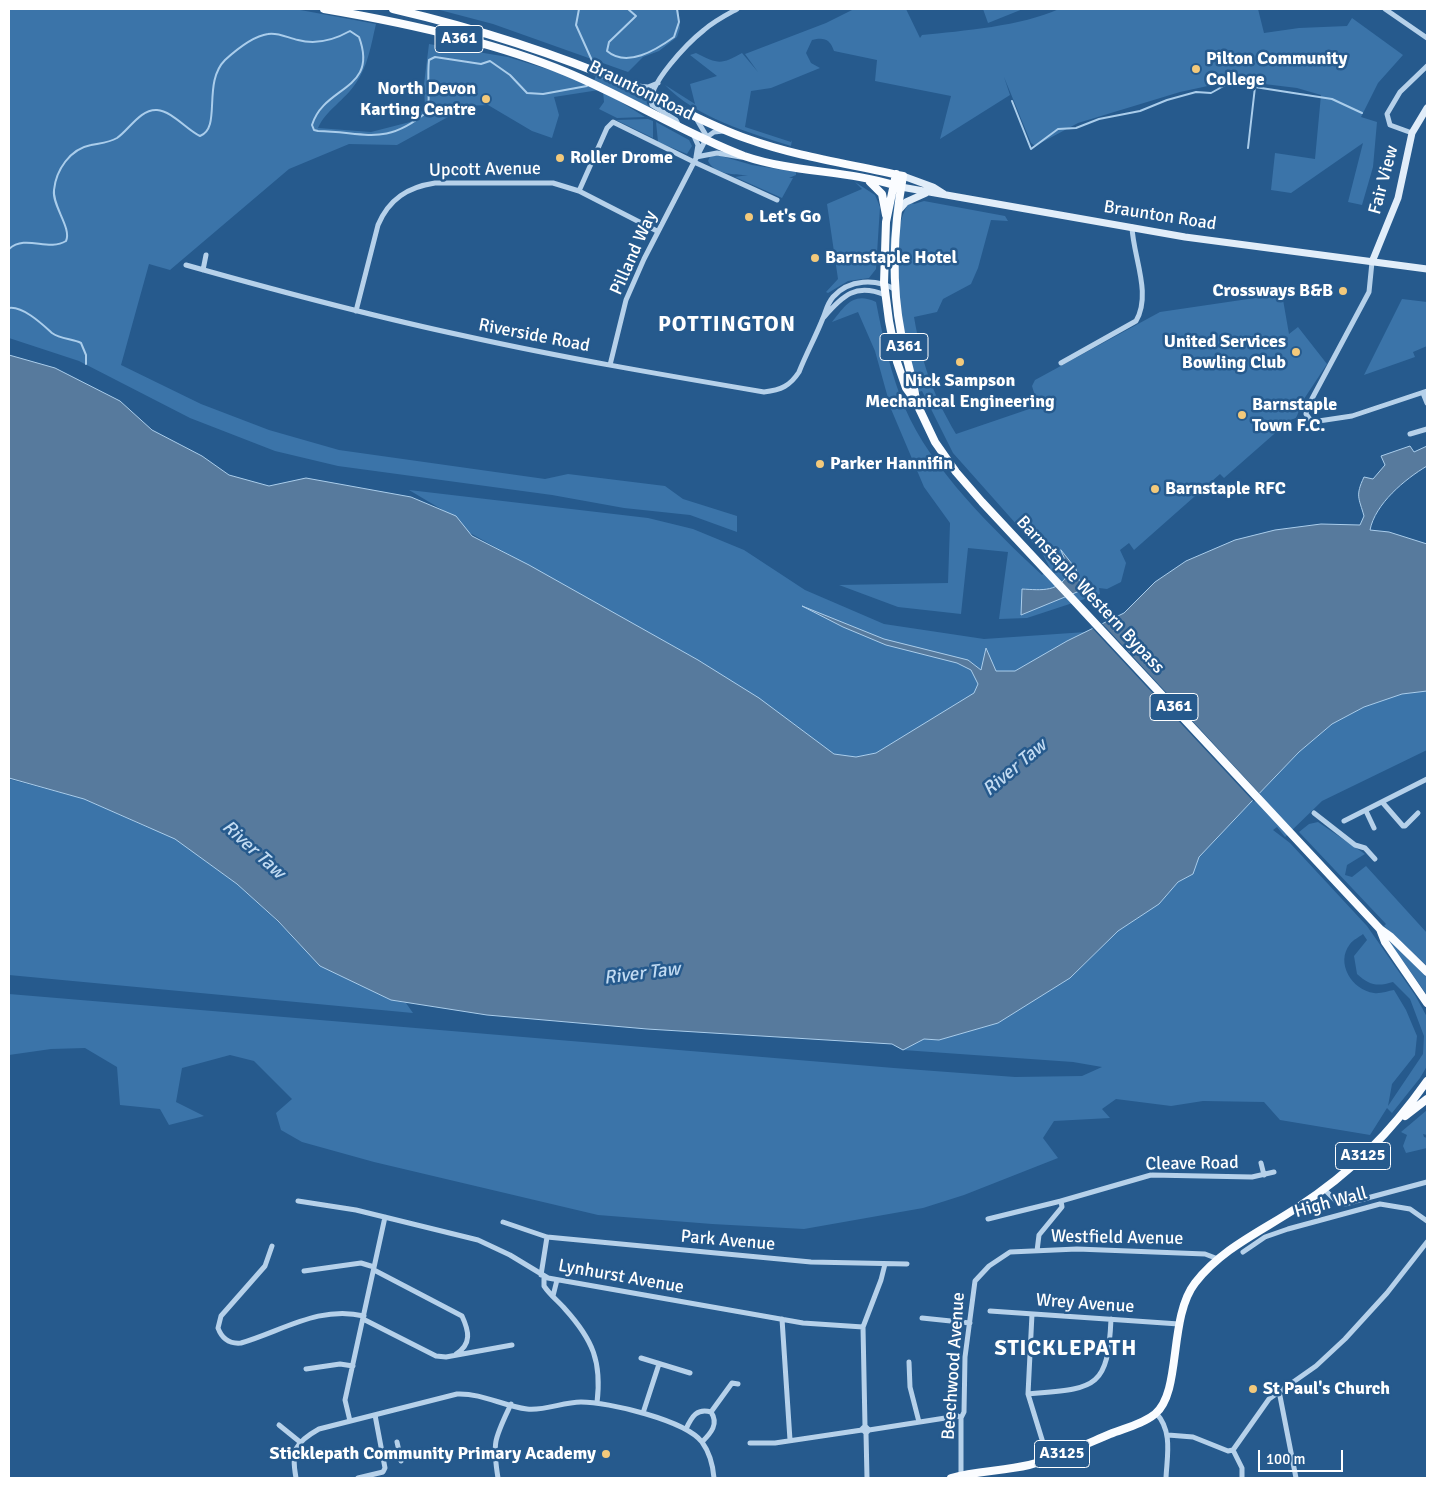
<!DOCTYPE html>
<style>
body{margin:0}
#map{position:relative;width:1436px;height:1487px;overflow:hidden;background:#265a8d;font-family:Signika,sans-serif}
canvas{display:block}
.frame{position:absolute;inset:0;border:10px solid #fff;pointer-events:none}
.scale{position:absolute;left:1258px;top:1450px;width:85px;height:22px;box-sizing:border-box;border:2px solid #fff;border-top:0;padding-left:6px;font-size:15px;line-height:18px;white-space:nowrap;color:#fff;-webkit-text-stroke:4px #265a8d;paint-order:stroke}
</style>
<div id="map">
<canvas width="1436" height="1487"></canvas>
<div class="frame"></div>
<div class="scale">100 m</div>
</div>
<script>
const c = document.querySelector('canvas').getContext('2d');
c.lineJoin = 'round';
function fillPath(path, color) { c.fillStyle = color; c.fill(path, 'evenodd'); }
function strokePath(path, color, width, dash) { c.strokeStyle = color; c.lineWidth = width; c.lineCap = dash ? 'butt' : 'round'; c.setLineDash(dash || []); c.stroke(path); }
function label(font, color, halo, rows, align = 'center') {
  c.font = font + ' Signika,sans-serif'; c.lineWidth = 5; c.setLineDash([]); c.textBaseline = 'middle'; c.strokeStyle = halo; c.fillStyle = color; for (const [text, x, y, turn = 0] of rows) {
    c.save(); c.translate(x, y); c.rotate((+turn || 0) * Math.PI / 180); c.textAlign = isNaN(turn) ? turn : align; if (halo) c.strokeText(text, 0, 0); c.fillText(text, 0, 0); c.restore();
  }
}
fillPath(new Path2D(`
 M 9,9 L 295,9 L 376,24 C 371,45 368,66 356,83 C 345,100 326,110 318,128 L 371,132 L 410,122 L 425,108 L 424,84 L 429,44 L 508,57 L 563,74 L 599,90 L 554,97 L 559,115 L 552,138 L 532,131 L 488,105 L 468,106 L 397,145 L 349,144 L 289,169 L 170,270 L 149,264 L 121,365 L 201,404 L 269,430 L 339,450 L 545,479 L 568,474 L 665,486 L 683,499 L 737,516 L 737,532 L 690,515 L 624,508 L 552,495 L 338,466 L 275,451 L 190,418 L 79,361 L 9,338 Z
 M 436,9 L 678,9 L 680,28 L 677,37 L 659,51 L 643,57 L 628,72 L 493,24 Z
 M 854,9 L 906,9 L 920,38 L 922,35 C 962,31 1022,26 1059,9 L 1258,9 L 1264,33 L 1299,28 L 1347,26 L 1352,18 L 1403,55 L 1378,83 L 1361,117 L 1377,122 L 1373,167 L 1362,205 L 1348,202 L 1363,143 L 1291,193 L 1271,190 L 1275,153 L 1315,159 L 1321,95 L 1297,88 L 1256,83 L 1217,84 L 1180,92 L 1078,123 L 1035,146 L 1031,143 L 1004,77 L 1010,95 L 940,139 L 951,96 L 875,81 L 877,60 L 834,51 C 830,39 824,37 812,40 L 806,53 L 811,63 L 820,68 L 771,88 L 751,91 L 745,127 L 791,142 L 792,140 L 791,146 C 750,133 695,117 665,85 L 695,104 L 690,84 L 717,76 L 690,55 L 696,53 C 718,64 721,65 742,53 L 758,72 L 745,54 L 826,23 Z
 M 983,9 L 1023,9 L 988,23 Z
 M 596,75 L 646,96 L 647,104 L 653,110 L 594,81 Z
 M 603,91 L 645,117 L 617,118 L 599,109 L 604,102 Z
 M 648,119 L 653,121 L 653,138 L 616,120 Z
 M 656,122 L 689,140 L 692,146 L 687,154 L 658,142 Z
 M 710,156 L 721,156 L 752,165 L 796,172 L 796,175 L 789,178 L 793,178 L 782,198 L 735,177 L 748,175 C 735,175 714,174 708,161 Z
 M 855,182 L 875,195 L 880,207 L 876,269 L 869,278 L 848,281 L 828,293 L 826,292 L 838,279 L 827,204 L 862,189 Z
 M 895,195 L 897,195 L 891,282 L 889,255 Z
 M 924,201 L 1005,216 L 1008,221 L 991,220 L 978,268 L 971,284 L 943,299 L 937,312 L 914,317 C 922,363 932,393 956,434 L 1038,406 L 1032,386 L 1035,380 L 1160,312 L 1282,294 L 1289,334 L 1298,327 L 1327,364 L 1304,399 L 1296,418 L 1290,420 L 1224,478 L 1220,474 L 1134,550 L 1129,543 L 1120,550 L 1126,563 L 1121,582 L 1107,589 L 1099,588 L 1100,594 L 1027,618 L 999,619 L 1008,552 L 968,548 L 961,614 L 898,607 L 839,585 L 948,583 L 950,523 L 924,487 L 891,409 L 875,351 L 858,312 L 832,322 C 845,306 853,291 876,302 C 883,338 891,375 905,408 C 930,468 995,531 1042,575 L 1050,568 L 1042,553 L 953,453 L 922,391 L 918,392 C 906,351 882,236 910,202 L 914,204 Z
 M 1402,299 L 1427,302 L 1427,346 L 1413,352 L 1415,357 L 1364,375 Z
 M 9,364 L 152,435 L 228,480 L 271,490 L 411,503 L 446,512 L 409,490 L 648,518 L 693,529 L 744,550 L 805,590 L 884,624 L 984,639 L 1086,632 L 1015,671 L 1017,675 L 1205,570 L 891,746 L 876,753 L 857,758 L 834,754 L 762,701 L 698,660 L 470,533 L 325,540 Z
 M 9,519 L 205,861 L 237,884 L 278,922 L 320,966 L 391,1000 L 406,1003 L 413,1013 L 9,975 L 9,779 L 84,799 L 151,829 Z
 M 1427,691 L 1427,750 L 1322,801 L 1285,837 L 1277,827 L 1273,830 L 1290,843 L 1367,926 L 1415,995 L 1427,1017 L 1427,1066 L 1420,1078 L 1392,1113 L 1387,1108 L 1370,1135 L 1280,1120 L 1264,1102 L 1203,1101 L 1171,1106 L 1116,1099 L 1102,1109 L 1110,1118 L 1054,1121 L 1043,1138 L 1058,1158 L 964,1195 L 923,1208 L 804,1229 L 712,1224 L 598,1215 L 374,1162 L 302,1142 L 281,1130 L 276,1113 L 292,1099 L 254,1061 L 230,1055 L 182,1068 L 176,1102 L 204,1116 L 169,1125 L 160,1109 L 120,1105 L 117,1067 L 85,1048 L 51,1049 L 9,1055 L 9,994 L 894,1068 L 1015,1077 L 1082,1076 L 1102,1067 L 1073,1062 L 903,1050 L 924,1039 L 939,1040 L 998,1023 L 1070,978 L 1118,931 L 1159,904 L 1178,882 L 1193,874 L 1199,857 L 1252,801 L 1299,752 L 1332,724 L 1364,707 L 1402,694 ZM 1363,934 L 1367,940 L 1354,956 L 1357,974 C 1369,985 1377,987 1393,982 L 1410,999 L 1424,1036 L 1423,1054 L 1388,1106 L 1392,1084 L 1415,1055 L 1417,1036 L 1406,1010 L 1394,990 C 1388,991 1380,994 1374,993 C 1352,990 1335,963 1350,944 C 1353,940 1359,937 1363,934 Z
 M 1318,822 L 1365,854 L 1347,865 L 1345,875 L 1352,877 L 1366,866 L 1427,933 L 1427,966 L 1384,926 L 1386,924 L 1299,832 L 1309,824 Z
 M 1388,940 L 1427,976 L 1427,995 Z
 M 1427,1110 L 1427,1135 L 1423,1134 L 1424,1137 L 1427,1138 L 1427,1148 L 1406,1153 L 1403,1146 L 1407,1135 L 1401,1132 Z`), '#3b74a9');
const water = new Path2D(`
 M 9,355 L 55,368 L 120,401 L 152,430 L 202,456 L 229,475 L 269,486 L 306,478 L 411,497 L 456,516 L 472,536 L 529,565 L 698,660 L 759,698 L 834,754 L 856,757 L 876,753 L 974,693 L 978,684 L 971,670 L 957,663 L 886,645 L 843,627 L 802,606 L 884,639 L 968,660 L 981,670 L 986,648 L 996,671 L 1015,671 L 1067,641 L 1124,613 L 1155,582 L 1186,561 L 1235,540 L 1275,530 L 1321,524 L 1360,525 L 1364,516 C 1359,498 1355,496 1364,477 L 1373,479 L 1385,465 L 1381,456 L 1410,446 L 1414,452 L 1427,446 L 1427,466 C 1405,479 1375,504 1370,530 L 1389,532 L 1427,544 L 1427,691 L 1402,694 L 1364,707 L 1332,724 L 1299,752 L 1252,801 L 1199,857 L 1193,874 L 1178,882 L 1159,904 L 1118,931 L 1070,978 L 998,1023 L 939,1040 L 924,1039 L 903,1050 L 892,1044 L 647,1029 L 487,1015 L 391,1000 L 320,966 L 278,921 L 237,884 L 175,839 L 84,799 L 9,778 Z
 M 1061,550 L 1076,569 L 1082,590 L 1021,615 L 1022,589 C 1041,590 1061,593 1069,571 Z`);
fillPath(water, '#577a9d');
strokePath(water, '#aacdeb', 1);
fillPath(new Path2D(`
 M 1101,622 L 1261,795 L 1254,802 L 1091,627 Z`), '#265a8d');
strokePath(new Path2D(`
 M 579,9 L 576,25 L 594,65
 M 628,9 L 636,16 L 609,42 L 607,51 C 627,68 656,50 674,37 L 679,22 L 677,9
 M 1012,101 L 1031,149 L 1058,129 L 1076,128 L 1099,119 L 1140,111 L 1167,100 L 1196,92 L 1211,93 L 1229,83 L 1332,99 L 1362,113
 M 1248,148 L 1255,87
 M 9,249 C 26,234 48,252 66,241 C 72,228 52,206 54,190 C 56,170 70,149 91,145 C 100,143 108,143 117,138 C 129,130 140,109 157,110 C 172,111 187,130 200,136 C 222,128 202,83 225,60 C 236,50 253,36 268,34 C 278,32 288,38 298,40 C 317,45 334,40 350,31 L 359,37 C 379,91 324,85 312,125 L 314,130 L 318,131 C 366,132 385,147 428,111 C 430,94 427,78 429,60 L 435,57 L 481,64 L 490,61 L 510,75 L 527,93 L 543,94 L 587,86
 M 9,308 C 23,306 42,324 52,333 C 60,339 73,339 81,343 L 86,355 L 86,364`), '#aacdeb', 2);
strokePath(new Path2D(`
 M 1385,9 L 1427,38
 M 637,86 L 648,87 L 658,83
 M 696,118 L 707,137
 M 679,126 L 676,120 L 652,105 C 645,86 690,41 704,30 C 714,21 726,15 737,9
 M 1412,133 L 1390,125 L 1387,114 L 1400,92 L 1427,66
 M 693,134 L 698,145 L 696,157 L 717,153 L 741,157
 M 579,191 L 607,128 L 613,122 L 694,162 L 777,200
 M 1372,262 L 1369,292 L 1307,408 L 1306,414 L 1312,422 L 1352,416 L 1427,391
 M 186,265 C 278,291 371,316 465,336 C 564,358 664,375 764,392 C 781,390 790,386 799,372 C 806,354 816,336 823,318 C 826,311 827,304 833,297 C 849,279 876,278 896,290
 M 203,270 L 206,255
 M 356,311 L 378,225 C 389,199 408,187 435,183 L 553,183 L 579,191 L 657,231
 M 824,317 C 843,295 856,283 885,295
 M 1061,363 L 1136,321 C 1152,294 1133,256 1132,227
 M 610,365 L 626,300 L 644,259 L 707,137 L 714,132 L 723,131
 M 1423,393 L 1427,403
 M 1410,434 L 1427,429
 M 1383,803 L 1403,826 L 1405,826 L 1418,813
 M 1366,811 L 1374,828
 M 1314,813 L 1355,845 L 1365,848 L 1375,859
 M 1344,821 L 1427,779
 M 1261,1163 L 1264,1175
 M 1324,1189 L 1336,1201 L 1345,1204 L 1427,1182
 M 298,1201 L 356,1210 L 478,1240 L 510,1255 L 548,1278 L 803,1323 L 863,1327
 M 988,1219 L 1061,1201
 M 503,1222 L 547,1237 L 811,1262 L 907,1264
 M 272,1246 L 265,1266 L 221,1316 L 218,1328 C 222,1339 230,1344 241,1343 C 282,1331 320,1305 364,1316
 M 1037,1251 L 1039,1235 L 1062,1207 L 1061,1201 L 1151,1175 L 1252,1177 L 1274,1172
 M 1243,1252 L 1265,1237 L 1288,1229 L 1380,1204 L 1410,1209 L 1427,1221
 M 374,1270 L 462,1316 C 469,1331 472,1344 456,1354
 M 304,1271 L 361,1263 L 374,1267
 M 541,1275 L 547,1237
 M 544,1276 L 544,1286 C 550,1295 558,1301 565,1309 C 593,1340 602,1362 597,1403
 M 553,1296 L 557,1280
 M 990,1311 L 1179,1324
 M 1032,1314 L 1028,1394 L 1048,1459
 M 922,1318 L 970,1323
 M 363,1319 L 436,1356 L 446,1357 L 512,1345
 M 782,1319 L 790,1440
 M 641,1358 L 690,1373
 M 909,1362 L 910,1387 L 919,1422
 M 306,1369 L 340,1364 L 353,1366
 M 1279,1391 L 1296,1478
 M 1028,1394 C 1094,1388 1108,1391 1111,1319
 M 711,1412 L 732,1383 L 738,1384
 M 643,1413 L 659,1364
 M 1156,1413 C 1173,1431 1167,1456 1166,1478
 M 350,1421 L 345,1400 L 385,1217
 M 279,1425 L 300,1442
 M 865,1426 L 863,1327 L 881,1280 L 885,1264
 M 686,1429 C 692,1416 697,1408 711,1412 C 719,1424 711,1433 702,1442
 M 869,1430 L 865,1426 L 862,1429 L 866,1433 L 869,1430 L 958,1416 L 961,1418
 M 866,1433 L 867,1478
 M 1168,1435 L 1193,1437 L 1228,1451 L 1233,1450 L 1269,1399 L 1316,1366 L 1345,1339 L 1387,1293 L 1427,1242
 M 397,1442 L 399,1451
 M 750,1443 L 775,1443 L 862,1430
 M 1233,1450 L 1242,1468 L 1242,1478
 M 383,1454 L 399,1451 L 401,1461
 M 961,1475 L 961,1418 L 964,1412 L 965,1357 L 975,1281 L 989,1266 L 1010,1252 L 1077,1249 L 1205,1254 L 1218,1259
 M 296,1478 C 291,1451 294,1443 319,1429 L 457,1394 C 482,1393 503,1406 527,1409 C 545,1411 563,1402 581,1402 C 608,1402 685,1420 702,1442 C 710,1453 713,1466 714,1478
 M 358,1478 L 383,1472 L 385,1468 L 375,1415
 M 498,1478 C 492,1441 495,1438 511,1404`), '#b6d1ea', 5);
strokePath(new Path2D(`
 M 903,176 L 933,187 L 944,194
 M 901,187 L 1185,237 L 1427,269
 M 899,210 L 906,202 L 926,193
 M 1372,262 L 1398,198 L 1412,133 L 1427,108`), '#e1edf9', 7);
strokePath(new Path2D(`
 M 324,9 C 401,22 494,42 566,72 C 627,97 683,133 744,156 C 794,173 847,170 897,186
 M 393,9 C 475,28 554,53 631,86 C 670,103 707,125 748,139 C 798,157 851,164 903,176 C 894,226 891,282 901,333 C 905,356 913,377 916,400
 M 896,174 L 886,222 L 884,283 L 889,321 L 897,362 L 906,388 L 916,402 L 935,442 L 956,472 L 982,502 L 1380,929 L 1391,937 L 1427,972
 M 870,182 L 882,194 L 886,215
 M 1380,929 L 1385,942 L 1427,1003
 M 1405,1116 L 1427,1099
 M 951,1478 C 976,1471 1003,1471 1029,1465 C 1057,1458 1084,1445 1110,1434 C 1125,1428 1143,1424 1155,1414 C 1182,1392 1168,1318 1195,1283 C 1222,1248 1262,1231 1298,1207 C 1351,1173 1391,1132 1427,1081`), '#fafcff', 8);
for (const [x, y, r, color] of [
 [1196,69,5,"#f3c97b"],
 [486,99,5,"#f3c97b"],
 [560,158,5,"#f3c97b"],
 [749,217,5,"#f3c97b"],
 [815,258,5,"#f3c97b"],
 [1343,291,5,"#f3c97b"],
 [1296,352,5,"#f3c97b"],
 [960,362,5,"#f3c97b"],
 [1242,415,5,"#f3c97b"],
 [820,464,5,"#f3c97b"],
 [1155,489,5,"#f3c97b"],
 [1253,1389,5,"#f3c97b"],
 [606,1454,5,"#f3c97b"]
]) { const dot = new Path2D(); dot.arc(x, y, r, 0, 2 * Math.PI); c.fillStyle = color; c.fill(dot); strokePath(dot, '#265a8d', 2); }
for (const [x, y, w] of [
 [459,39,48],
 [904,347,48],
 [1174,707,48],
 [1363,1156,55],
 [1062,1454,55]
]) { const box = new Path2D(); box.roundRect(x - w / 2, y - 13.5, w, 27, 4); c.fillStyle = '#265a8d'; c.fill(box); strokePath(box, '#fff', 1); }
label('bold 16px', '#fff', null, [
 ["A361",459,39],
 ["A361",904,347],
 ["A361",1174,707],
 ["A3125",1363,1156],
 ["A3125",1062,1454]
]);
label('bold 18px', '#fff', '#265a8d', [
 ["Pilton Community",1206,59],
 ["College",1206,80],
 ["North Devon",476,89,"right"],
 ["Karting Centre",476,110,"right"],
 ["Roller Drome",570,158],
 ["Let's Go",759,217],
 ["Barnstaple Hotel",825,258],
 ["Crossways B&B",1333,291,"right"],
 ["United Services",1286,342,"right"],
 ["Bowling Club",1286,363,"right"],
 ["Nick Sampson",960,381,"center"],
 ["Mechanical Engineering",960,402,"center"],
 ["Barnstaple",1252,405],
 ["Town F.C.",1252,426],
 ["Parker Hannifin",830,464],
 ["Barnstaple RFC",1165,489],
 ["St Paul's Church",1263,1389],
 ["Sticklepath Community Primary Academy",596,1454,"right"]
], 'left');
label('18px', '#fff', '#265a8d', [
 ["Braunton Road",641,91,26],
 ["Upcott Avenue",485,170,-1],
 ["Fair View",1384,180,-75],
 ["Braunton Road",1160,216,9],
 ["Pilland Way",634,253,-66],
 ["Riverside Road",534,336,11],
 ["Barnstaple Western Bypass",1090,595,47],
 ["Cleave Road",1192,1164,-1],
 ["High Wall",1331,1203,-15],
 ["Westfield Avenue",1117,1238,1],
 ["Park Avenue",728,1241,5],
 ["Lynhurst Avenue",621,1277,10],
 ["Wrey Avenue",1085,1304,4],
 ["Beechwood Avenue",954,1366,-86]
]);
label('italic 19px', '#c2dbf2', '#265a8d', [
 ["River Taw",1015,768,-40],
 ["River Taw",253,850,42],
 ["River Taw",642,974,-7]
]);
c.letterSpacing = '1px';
label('bold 22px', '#fff', '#265a8d', [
 ["POTTINGTON",727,325],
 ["STICKLEPATH",1066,1349]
]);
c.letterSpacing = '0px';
</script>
